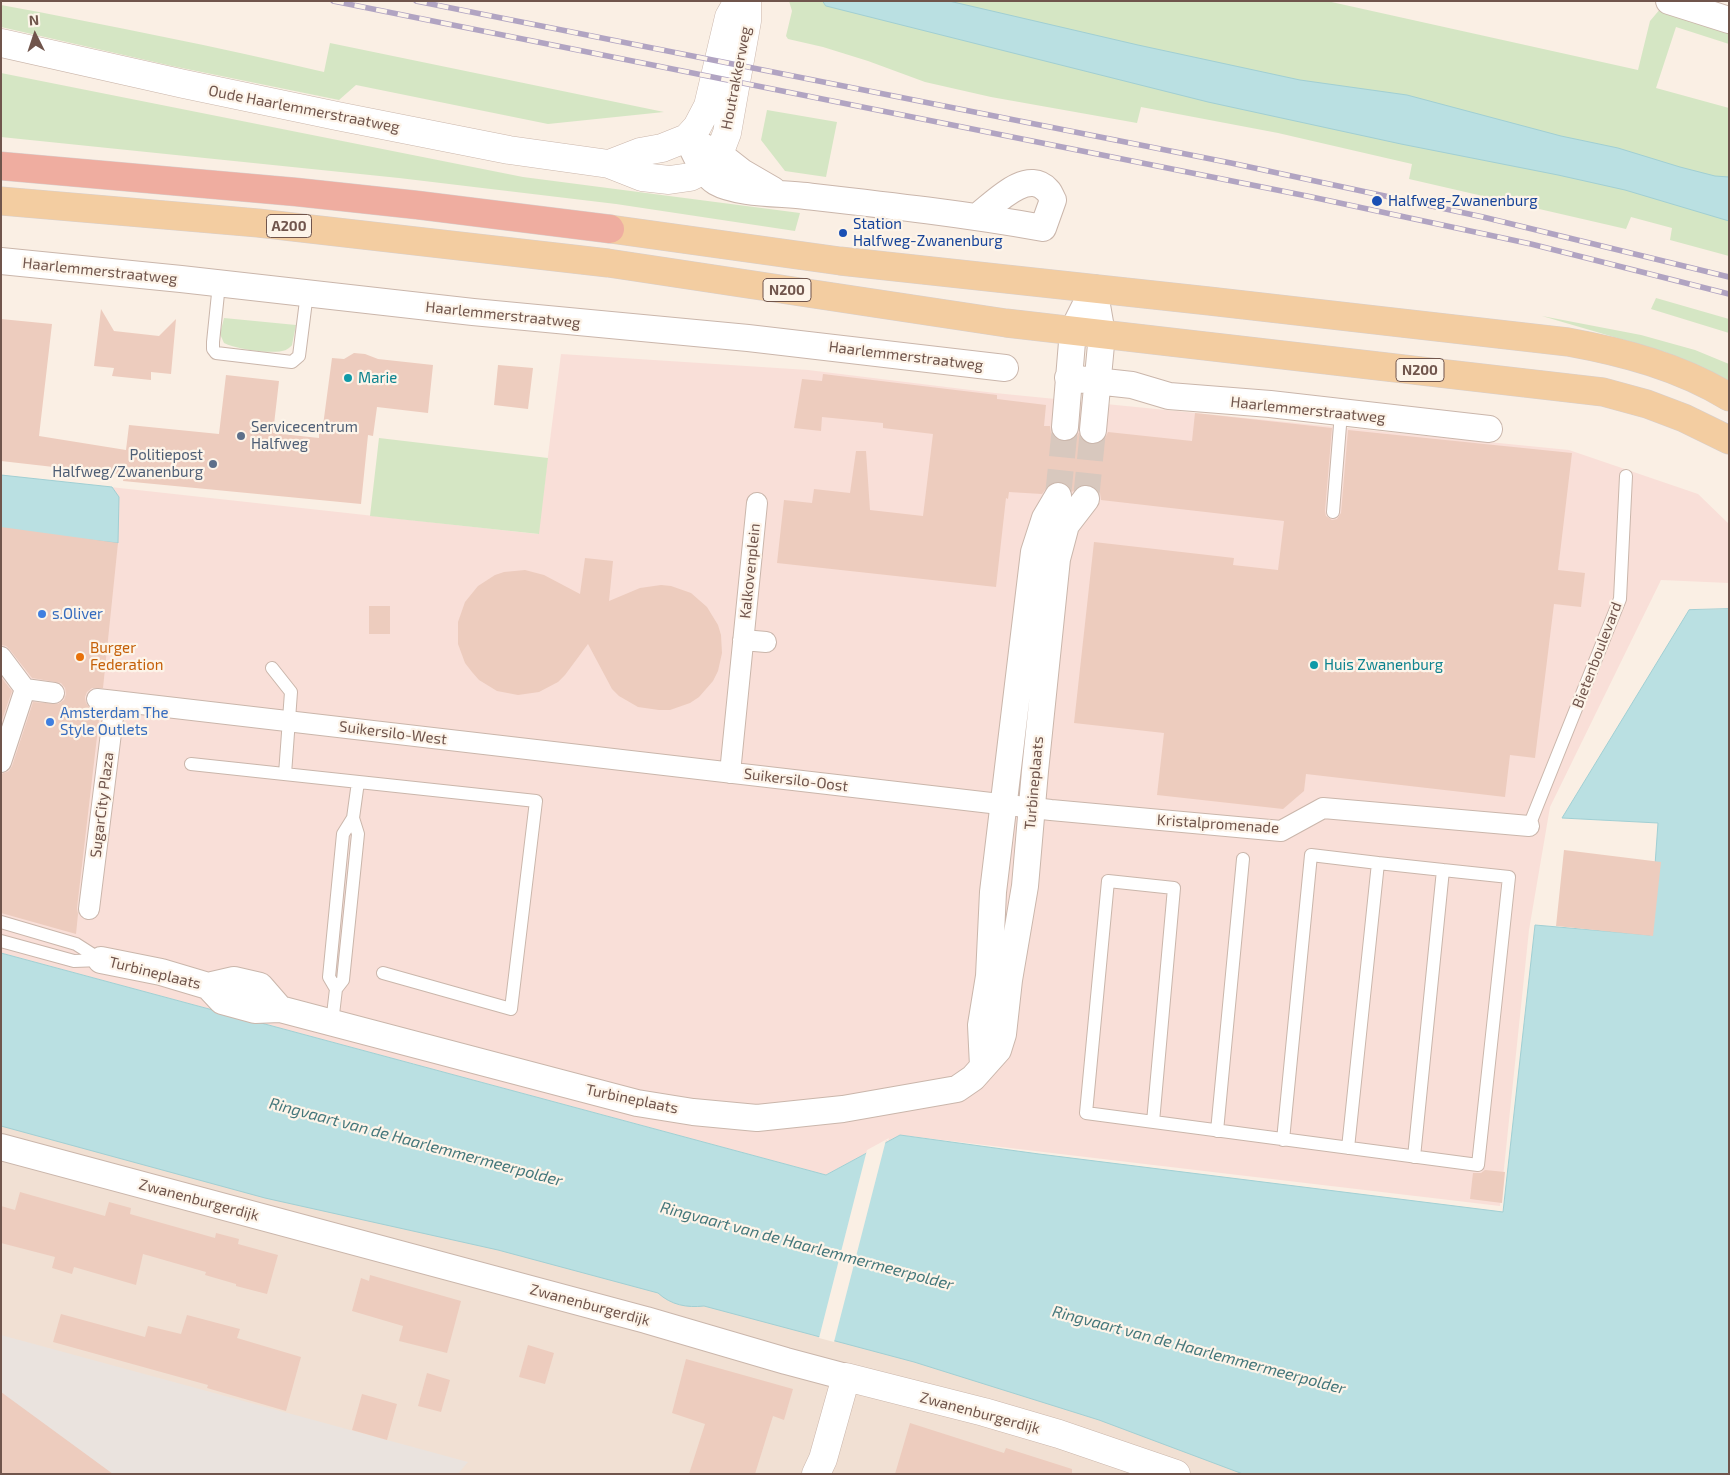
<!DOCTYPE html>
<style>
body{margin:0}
#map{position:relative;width:1730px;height:1475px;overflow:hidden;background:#faefe4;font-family:"Exo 2",sans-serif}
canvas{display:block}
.frame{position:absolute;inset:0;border:2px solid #70554c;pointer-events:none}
.north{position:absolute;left:10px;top:10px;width:50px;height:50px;-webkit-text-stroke:4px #fdf4e9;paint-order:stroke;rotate:356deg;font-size:14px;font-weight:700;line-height:20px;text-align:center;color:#70554c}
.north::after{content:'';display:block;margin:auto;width:18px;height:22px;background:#70554c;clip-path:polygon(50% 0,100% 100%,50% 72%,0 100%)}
</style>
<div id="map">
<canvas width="1730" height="1475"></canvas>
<div class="frame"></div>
<div class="north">N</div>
</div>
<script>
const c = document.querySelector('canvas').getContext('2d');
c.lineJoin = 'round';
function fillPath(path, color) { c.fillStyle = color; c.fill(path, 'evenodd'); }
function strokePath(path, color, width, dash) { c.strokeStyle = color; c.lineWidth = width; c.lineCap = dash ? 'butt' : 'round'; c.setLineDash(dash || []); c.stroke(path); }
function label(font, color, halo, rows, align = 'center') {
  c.font = font + ' "Exo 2",sans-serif'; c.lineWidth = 4.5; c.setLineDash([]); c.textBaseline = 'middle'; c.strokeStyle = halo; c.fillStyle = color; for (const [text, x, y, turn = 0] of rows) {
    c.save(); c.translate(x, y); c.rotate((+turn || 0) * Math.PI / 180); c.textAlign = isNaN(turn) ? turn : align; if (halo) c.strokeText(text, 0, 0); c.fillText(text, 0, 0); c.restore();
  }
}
fillPath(new Path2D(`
 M 1,1089 L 1330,1474 L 1,1474 Z`), '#f1e0d3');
fillPath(new Path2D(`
 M 561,354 L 808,370 L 995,393 L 1569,450 L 1698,494 L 1729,524 L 1729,583 L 1661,580 L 1550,807 L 1529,930 L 1500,1206 L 900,1135 L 826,1175 L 1,953 L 1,475 L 538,534 Z`), '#f9dfd8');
fillPath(new Path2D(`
 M 1,1335 L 468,1462 L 458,1474 L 1,1474 Z`), '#eae3de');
fillPath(new Path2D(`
 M 789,1 L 1327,1 L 1638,70 L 1650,21 L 1661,8 L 1729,29 L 1729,44 L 1676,27 L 1656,88 L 1729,108 L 1729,256 L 1670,240 L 1672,228 L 1631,217 L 1626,229 L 1409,179 L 1412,164 L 1278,133 L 1141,107 L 1137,123 L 991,97 L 925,82 L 868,61 L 823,47 L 788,39 L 786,36 L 792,11 Z
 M 1,5 C 109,25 217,47 324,72 L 330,43 L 664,112 L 548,124 L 356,85 L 339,100 L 172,66 L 1,27 Z
 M 1,73 L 523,177 L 800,213 L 795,231 L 616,204 L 399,178 L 1,137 Z
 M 767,110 L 837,122 L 826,177 L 785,171 L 761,140 Z
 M 1656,298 L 1729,319 L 1729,333 L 1651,309 Z
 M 1542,316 L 1641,335 L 1695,350 L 1729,364 L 1729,381 L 1708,370 L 1665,352 Z
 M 224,318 L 296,325 L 292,345 C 292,346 286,350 286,350 C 273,355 236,349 224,343 L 220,334 Z
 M 379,438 L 548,458 L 539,534 L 370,516 Z`), '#d5e6c4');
const water = new Path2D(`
 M 823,1 L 949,1 L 1138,45 L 1300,80 L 1407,95 L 1561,136 L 1618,148 L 1680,167 L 1715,176 L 1729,177 L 1729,221 L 1625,190 L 1558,175 L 1401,144 L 1208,102 L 826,6 Z
 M 1,475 L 112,487 L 119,497 L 118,543 L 1,531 Z
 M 1729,609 L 1729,1474 L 1243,1474 L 1099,1420 L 914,1362 L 704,1306 C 687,1308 671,1305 658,1293 L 498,1250 L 265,1198 L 1,1126 L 1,953 L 826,1175 L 900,1135 L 1039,1154 L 1503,1212 L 1535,925 L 1650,935 L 1658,823 L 1562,818 L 1689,610 Z`);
fillPath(water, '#bae0e2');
strokePath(water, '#a1cfd3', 1);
fillPath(new Path2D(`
 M 889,1138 L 888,1141 L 886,1140 L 834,1342 L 819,1338 L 867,1150 Z`), '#faefe4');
fillPath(new Path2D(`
 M 101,309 L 114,331 L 159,336 L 176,319 L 171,374 L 151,372 L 151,380 L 112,376 L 114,368 L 94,366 Z
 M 1,319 L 52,324 L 39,436 L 126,450 L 129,425 L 219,434 L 226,375 L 279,381 L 273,433 L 319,438 L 319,432 L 322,433 L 332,358 L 344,359 L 354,353 L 365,354 L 378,359 L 433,365 L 428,413 L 377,407 L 373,436 L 368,435 L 361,504 L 123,481 L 124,475 L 1,461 Z
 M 498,365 L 533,368 L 528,409 L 494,405 Z
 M 823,374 L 997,395 L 997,399 L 1046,405 L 1044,426 L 1050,426 L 1051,433 L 1056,439 L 1063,442 L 1071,441 L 1077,436 L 1079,432 L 1080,437 L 1084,442 L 1091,445 L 1100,443 L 1105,438 L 1108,432 L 1192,441 L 1195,413 L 1332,428 L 1325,511 L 1326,516 L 1332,520 L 1337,519 L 1341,513 L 1348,430 L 1572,453 L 1558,570 L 1585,573 L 1581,607 L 1554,604 L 1535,758 L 1510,755 L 1505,797 L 1306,774 L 1304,791 L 1283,809 L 1157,795 L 1164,733 L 1074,723 L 1094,542 L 1234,558 L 1233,565 L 1278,570 L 1284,521 L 1101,500 L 1100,493 L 1095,487 L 1087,484 L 1081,485 L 1072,492 L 1066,483 L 1058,481 L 1050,483 L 1042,494 L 1009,492 L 1008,499 L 1006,498 L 996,587 L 777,563 L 784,500 L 812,503 L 814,489 L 850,493 L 856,451 L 866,451 L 870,510 L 923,516 L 933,434 L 883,428 L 883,423 L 822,417 L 821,431 L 794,428 L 802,379 L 822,381 Z
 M 1,527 L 118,543 L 103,688 L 92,688 L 87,692 L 85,697 L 86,703 L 90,708 L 100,711 L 77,908 L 78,914 L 76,934 L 1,913 L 1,774 L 9,771 L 12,766 L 33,702 L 58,704 L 64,700 L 66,694 L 65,688 L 61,683 L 32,678 L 10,650 L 6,646 L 1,645 Z
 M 585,558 L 613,561 L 609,601 L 640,588 L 661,585 L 671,586 L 691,593 L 707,607 L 718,625 L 721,635 L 722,653 L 718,671 L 713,681 L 699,697 L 690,703 L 670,710 L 659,710 L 638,707 L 619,696 L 612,689 L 588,644 L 565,675 L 558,682 L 539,692 L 518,695 L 497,691 L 479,680 L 472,672 L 465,663 L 458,644 L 458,622 L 465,602 L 478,586 L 495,575 L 504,572 L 525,570 L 544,575 L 580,594 Z
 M 369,606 L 390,606 L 390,634 L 369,634 Z
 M 1,677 L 12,691 L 1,723 Z
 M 1564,850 L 1661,862 L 1653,936 L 1556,926 Z
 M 1485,1170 L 1505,1172 L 1502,1203 L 1470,1199 L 1473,1173 L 1481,1173 Z
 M 20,1192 L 105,1216 L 109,1202 L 131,1208 L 130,1214 L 215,1238 L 216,1233 L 239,1239 L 238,1244 L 278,1255 L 267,1294 L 236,1286 L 236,1284 L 205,1275 L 206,1272 L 143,1254 L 136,1285 L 74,1267 L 72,1274 L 52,1268 L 55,1257 L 1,1243 L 1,1206 L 15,1210 Z
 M 370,1275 L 461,1301 L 447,1353 L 399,1341 L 403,1326 L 352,1311 L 361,1278 L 369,1281 Z
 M 61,1314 L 145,1337 L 148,1326 L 181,1334 L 187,1315 L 240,1329 L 237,1338 L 301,1357 L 286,1411 L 207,1388 L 208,1385 L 53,1342 Z
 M 528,1345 L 554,1353 L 545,1384 L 519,1377 Z
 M 686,1359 L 793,1389 L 784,1420 L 773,1416 L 755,1474 L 689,1474 L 705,1424 L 672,1413 Z
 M 427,1373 L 450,1380 L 441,1412 L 418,1406 Z
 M 1,1392 L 113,1474 L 1,1474 Z
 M 362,1394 L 397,1404 L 387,1440 L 352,1430 Z
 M 910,1423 L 1004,1453 L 1006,1448 L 1072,1469 L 1072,1474 L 895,1474 Z`), '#edccbe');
strokePath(new Path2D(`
 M 1058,496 L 1065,427
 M 1086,499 L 1093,430`), '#d8c8be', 26, [26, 13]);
const service = new Path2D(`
 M 219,284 L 213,342 L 213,349 L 216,353 L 292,362 L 299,356 L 307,293
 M 1333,512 L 1341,413
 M 272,668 L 291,692 L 285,774
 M 191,764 L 536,801 L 511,1009 L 383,973
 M 1529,826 L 1620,599 L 1626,476
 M 1378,863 L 1443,870 L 1414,1157
 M 1,922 L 76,944 L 101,960
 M 1,941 L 74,961 L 101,960
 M 336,989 L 329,977 L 343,834 L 353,818 L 358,782
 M 332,1023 L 336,989 L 343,980 L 358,834 L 353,818
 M 1153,1122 L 1174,888 L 1108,881 L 1086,1113 L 1478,1165 L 1509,877 L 1443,870
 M 1217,1131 L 1243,859
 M 1283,1140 L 1311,855 L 1378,863 L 1348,1148`);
const pedestrian = new Path2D(`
 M 743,640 L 766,642
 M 1,657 L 25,689 L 1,762
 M 25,689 L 54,693
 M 97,699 L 115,701
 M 730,773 L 757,503
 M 89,909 L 115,701 L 1051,810 L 1281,831 L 1323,808 L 1529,826`);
const minor = new Path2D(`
 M 1669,1 L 1729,20
 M 687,138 C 695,152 702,174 716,182 C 737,194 781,193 806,196 C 885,205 965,214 1043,228 L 1053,200 C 1051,197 1050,192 1047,190 C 1027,168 994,204 978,216
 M 700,145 L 719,154 L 742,172 L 773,190
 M 1,261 L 181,279 L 473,312 L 748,338 L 1005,368
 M 1068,378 L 1132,385 L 1169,396 L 1270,404 L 1489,429
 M 1065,427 L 1073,330 L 1094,288
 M 1093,430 L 1102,334 L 1094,288
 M 101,960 L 161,972 L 208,986 L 222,1001 L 255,1010 L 280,1009 L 637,1103 L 693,1112 L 757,1118 L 843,1109 L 957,1089 L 973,1078 L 998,1050 L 1003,1034 L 1009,980 L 1025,886 L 1035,771 L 1057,559 L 1066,525 L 1086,499
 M 208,986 L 234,980 L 260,986 L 280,1009
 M 983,1066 L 981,1025 L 989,976 L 993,892 L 1034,552 L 1045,518 L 1058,496
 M 1,1147 L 646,1320 L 786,1361 L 846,1377`);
const tertiary = new Path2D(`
 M 1,43 L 184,84 L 337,116 L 509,150 L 609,164 L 642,177 L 669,180 L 690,177 L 704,170 L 719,154 L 727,133 L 736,82 L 747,21 L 747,1
 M 609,164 L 640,152 L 662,148 L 687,138 L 697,127 L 708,106 L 729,17 L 737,3
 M 816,1474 L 823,1459 L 846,1377 L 984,1412 L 1059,1434 L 1176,1474`);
const primary = new Path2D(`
 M 1,201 L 258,223 L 608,263 L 1006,323 L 1603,392 L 1647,404 L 1684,418 L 1729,440
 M 610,229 L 840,261 L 1209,301 L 1568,342 C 1623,352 1680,367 1729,397`);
const motorway = new Path2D(`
 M 1,166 L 296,192 L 417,205 L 610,229`);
strokePath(service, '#cab6ab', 14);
strokePath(pedestrian, '#cab6ab', 22);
strokePath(minor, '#cab6ab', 28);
strokePath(tertiary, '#cab6ab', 29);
strokePath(primary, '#d7cfcd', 29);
strokePath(motorway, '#d7cfcd', 29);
strokePath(service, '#fff', 12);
strokePath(pedestrian, '#fff', 20);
strokePath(minor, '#fff', 26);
strokePath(tertiary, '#fff', 28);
strokePath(primary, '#f3cda1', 28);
strokePath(motorway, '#efada0', 28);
const rail = new Path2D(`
 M 333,1 L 1307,196 L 1531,244 L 1729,294
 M 416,1 L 1231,163 L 1483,217 L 1729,277`);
strokePath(rail, '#b1a4c2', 5.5);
strokePath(rail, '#fdf4e9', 4, [11]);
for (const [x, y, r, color] of [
 [1377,201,6,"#1a4fb4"],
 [843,233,5,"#1a4fb4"],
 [348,378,5,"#0f9aa8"],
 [241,436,5,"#5c6f8a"],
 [213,464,5,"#5c6f8a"],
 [42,614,5,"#3f7fe0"],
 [80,657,5,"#e8710a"],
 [1314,665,5,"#0f9aa8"],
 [50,722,5,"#3f7fe0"]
]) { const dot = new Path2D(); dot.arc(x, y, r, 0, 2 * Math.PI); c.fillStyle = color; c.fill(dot); strokePath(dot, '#fdf4e9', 2); }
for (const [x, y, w] of [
 [289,226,45],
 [787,290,48],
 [1420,370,48]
]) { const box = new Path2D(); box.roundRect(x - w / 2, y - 11.5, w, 23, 4); c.fillStyle = '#fdf4e9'; c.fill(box); strokePath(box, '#70554c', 1); }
label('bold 14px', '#70554c', null, [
 ["A200",289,226],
 ["N200",787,290],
 ["N200",1420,370]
]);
label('15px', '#70554c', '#fdf4e9', [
 ["Houtrakkerweg",736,78,-79],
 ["Oude Haarlemmerstraatweg",304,109,11],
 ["Haarlemmerstraatweg",100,271,6],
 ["Haarlemmerstraatweg",503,315,6],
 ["Haarlemmerstraatweg",906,356,7],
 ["Haarlemmerstraatweg",1308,410,6],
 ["Kalkovenplein",750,571,-84],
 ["Bietenboulevard",1597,655,-69],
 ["Suikersilo-West",393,733,7],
 ["Suikersilo-Oost",796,780,7],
 ["Turbineplaats",1034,783,-85],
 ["SugarCity Plaza",102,805,-83],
 ["Kristalpromenade",1218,824,4],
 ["Turbineplaats",155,973,14],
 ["Turbineplaats",632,1099,12],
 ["Zwanenburgerdijk",199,1200,15],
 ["Zwanenburgerdijk",590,1305,15],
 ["Zwanenburgerdijk",980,1413,15]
]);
label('15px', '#164399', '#fdf4e9', [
 ["Halfweg-Zwanenburg",1388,201],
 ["Station",853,224],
 ["Halfweg-Zwanenburg",853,241]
], 'left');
label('15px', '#0d838f', '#fdf4e9', [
 ["Marie",358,378],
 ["Huis Zwanenburg",1324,665]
], 'left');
label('15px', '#4e5e75', '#fdf4e9', [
 ["Servicecentrum",251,427],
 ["Halfweg",251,444],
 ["Politiepost",203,455,"right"],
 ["Halfweg/Zwanenburg",203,472,"right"]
], 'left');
label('15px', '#366cbe', '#fdf4e9', [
 ["s.Oliver",52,614],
 ["Amsterdam The",60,713],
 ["Style Outlets",60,730]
], 'left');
label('15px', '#c56008', '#fdf4e9', [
 ["Burger",90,648],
 ["Federation",90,665]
], 'left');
label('italic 16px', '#44777b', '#fdf4e9', [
 ["Ringvaart van de Haarlemmermeerpolder",416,1142,15],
 ["Ringvaart van de Haarlemmermeerpolder",807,1246,15],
 ["Ringvaart van de Haarlemmermeerpolder",1199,1350,15]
]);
</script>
